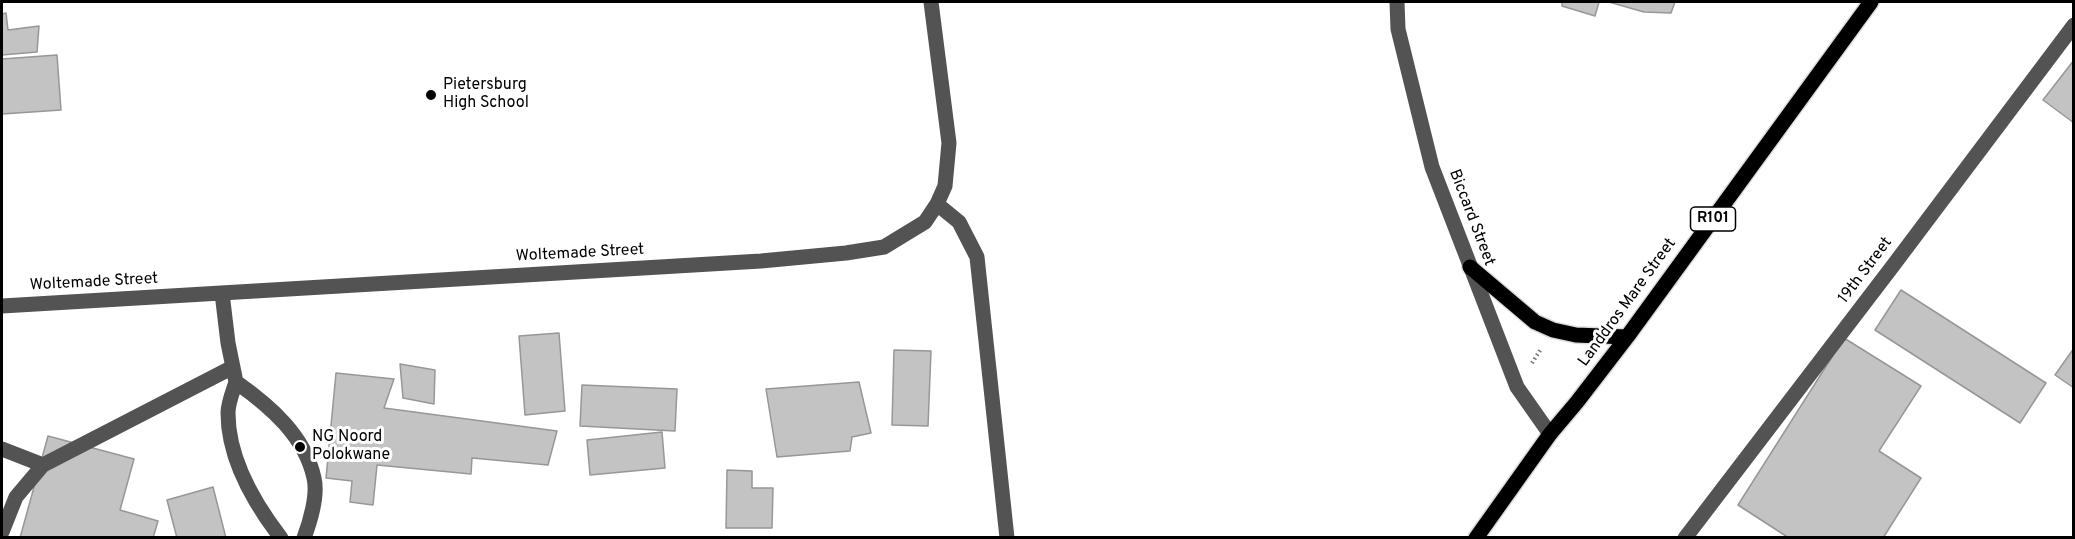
<!DOCTYPE html>
<style>
body{margin:0}
#map{position:relative;width:2075px;height:539px;overflow:hidden;background:#fff;font-family:Overpass,sans-serif}
canvas{display:block}
.frame{position:absolute;inset:0;border:3px solid #000;pointer-events:none}
</style>
<div id="map">
<canvas width="2075" height="539"></canvas>
<div class="frame"></div>
</div>
<script>
const c = document.querySelector('canvas').getContext('2d');
c.lineJoin = 'round';
function fillPath(path, color) { c.fillStyle = color; c.fill(path, 'evenodd'); }
function strokePath(path, color, width, dash) { c.strokeStyle = color; c.lineWidth = width; c.lineCap = dash ? 'butt' : 'round'; c.setLineDash(dash || []); c.stroke(path); }
function label(font, color, halo, rows, align = 'center') {
  c.font = font + ' Overpass,sans-serif'; c.lineWidth = 6; c.setLineDash([]); c.textBaseline = 'middle'; c.strokeStyle = halo; c.fillStyle = color; for (const [text, x, y, turn = 0] of rows) {
    c.save(); c.translate(x, y); c.rotate((+turn || 0) * Math.PI / 180); c.textAlign = isNaN(turn) ? turn : align; if (halo) c.strokeText(text, 0, 0); c.fillText(text, 0, 0); c.restore();
  }
}
const building = new Path2D(`
 M 1562,2 L 1599,2 L 1595,16 L 1562,6 Z
 M 1609,2 L 1675,2 L 1671,13 L 1644,12 Z
 M 6,13 L 8,30 L 39,26 L 37,52 L 2,55 L 2,14 Z
 M 57,55 L 61,110 L 2,114 L 2,59 Z
 M 2074,60 L 2074,123 L 2043,100 Z
 M 1901,290 L 2046,383 L 2020,423 L 1875,330 Z
 M 559,333 L 565,411 L 525,415 L 519,336 Z
 M 1844,338 L 1921,386 L 1879,451 L 1921,478 L 1883,538 L 1789,538 L 1738,505 Z
 M 2074,348 L 2074,388 L 2055,375 Z
 M 894,350 L 931,351 L 928,426 L 892,425 Z
 M 400,364 L 435,370 L 434,404 L 403,398 Z
 M 336,373 L 394,379 L 384,408 L 557,431 L 548,465 L 472,458 L 471,474 L 377,465 L 373,505 L 350,502 L 352,481 L 326,478 Z
 M 859,382 L 871,433 L 852,437 L 850,451 L 777,457 L 766,389 Z
 M 582,385 L 677,389 L 675,431 L 580,426 Z
 M 662,432 L 665,468 L 590,475 L 587,440 Z
 M 48,436 L 134,459 L 120,510 L 158,521 L 153,538 L 20,538 Z
 M 727,470 L 752,471 L 752,488 L 773,488 L 772,528 L 726,528 Z
 M 213,487 L 226,538 L 177,538 L 167,500 Z`);
fillPath(building, '#c3c3c3');
strokePath(building, '#979797', 1.5);
const major = new Path2D(`
 M 1470,267 L 1535,322 L 1553,330 L 1576,335 L 1627,337
 M 1476,538 L 1550,434 L 1577,402 L 1627,337 L 1871,2`);
strokePath(major, '#dbdbdb', 18);
strokePath(new Path2D(`
 M 1532,363 L 1541,349`), '#757575', 4, [1.5, 3]);
strokePath(new Path2D(`
 M 1397,2 L 1398,29 L 1432,167 L 1517,387 L 1550,434
 M 937,204 L 959,222 L 977,257 L 1007,538
 M 222,293 L 228,343 L 236,382 C 270,406 305,436 314,478 C 318,495 310,522 304,538
 M 2,306 L 761,261 L 846,253 L 884,247 L 925,222 L 937,204 L 945,186 L 949,143 L 931,2
 M 236,382 C 233,391 228,403 228,413 C 228,459 254,503 281,538
 M 2,449 L 43,465
 M 2,532 L 16,497 L 43,465 L 233,367
 M 1685,538 L 1892,267 L 2074,25`), '#535353', 15);
strokePath(major, '#000', 15);
for (const [x, y, r, color] of [
 [431,95,6,"#000"],
 [300,447,6,"#000"]
]) { const dot = new Path2D(); dot.arc(x, y, r, 0, 2 * Math.PI); c.fillStyle = color; c.fill(dot); strokePath(dot, '#fff', 2); }
for (const [x, y, w] of [
 [1713,219,45]
]) { const box = new Path2D(); box.roundRect(x - w / 2, y - 12, w, 24, 4.5); c.fillStyle = '#fff'; c.fill(box); strokePath(box, '#000', 1.5); }
label('bold 15px', '#000', null, [
 ["R101",1713,219]
]);
label('16px', '#000', '#fff', [
 ["Pietersburg",443,86],
 ["High School",443,104],
 ["NG Noord",312,438],
 ["Polokwane",312,456]
], 'left');
label('16px', '#000', '#fff', [
 ["Biccard Street",1471,218,69],
 ["Woltemade Street",580,254,-3],
 ["19th Street",1866,271,-53],
 ["Woltemade Street",94,283,-3],
 ["Landdros Mare Street",1628,303,-54]
]);
</script>
